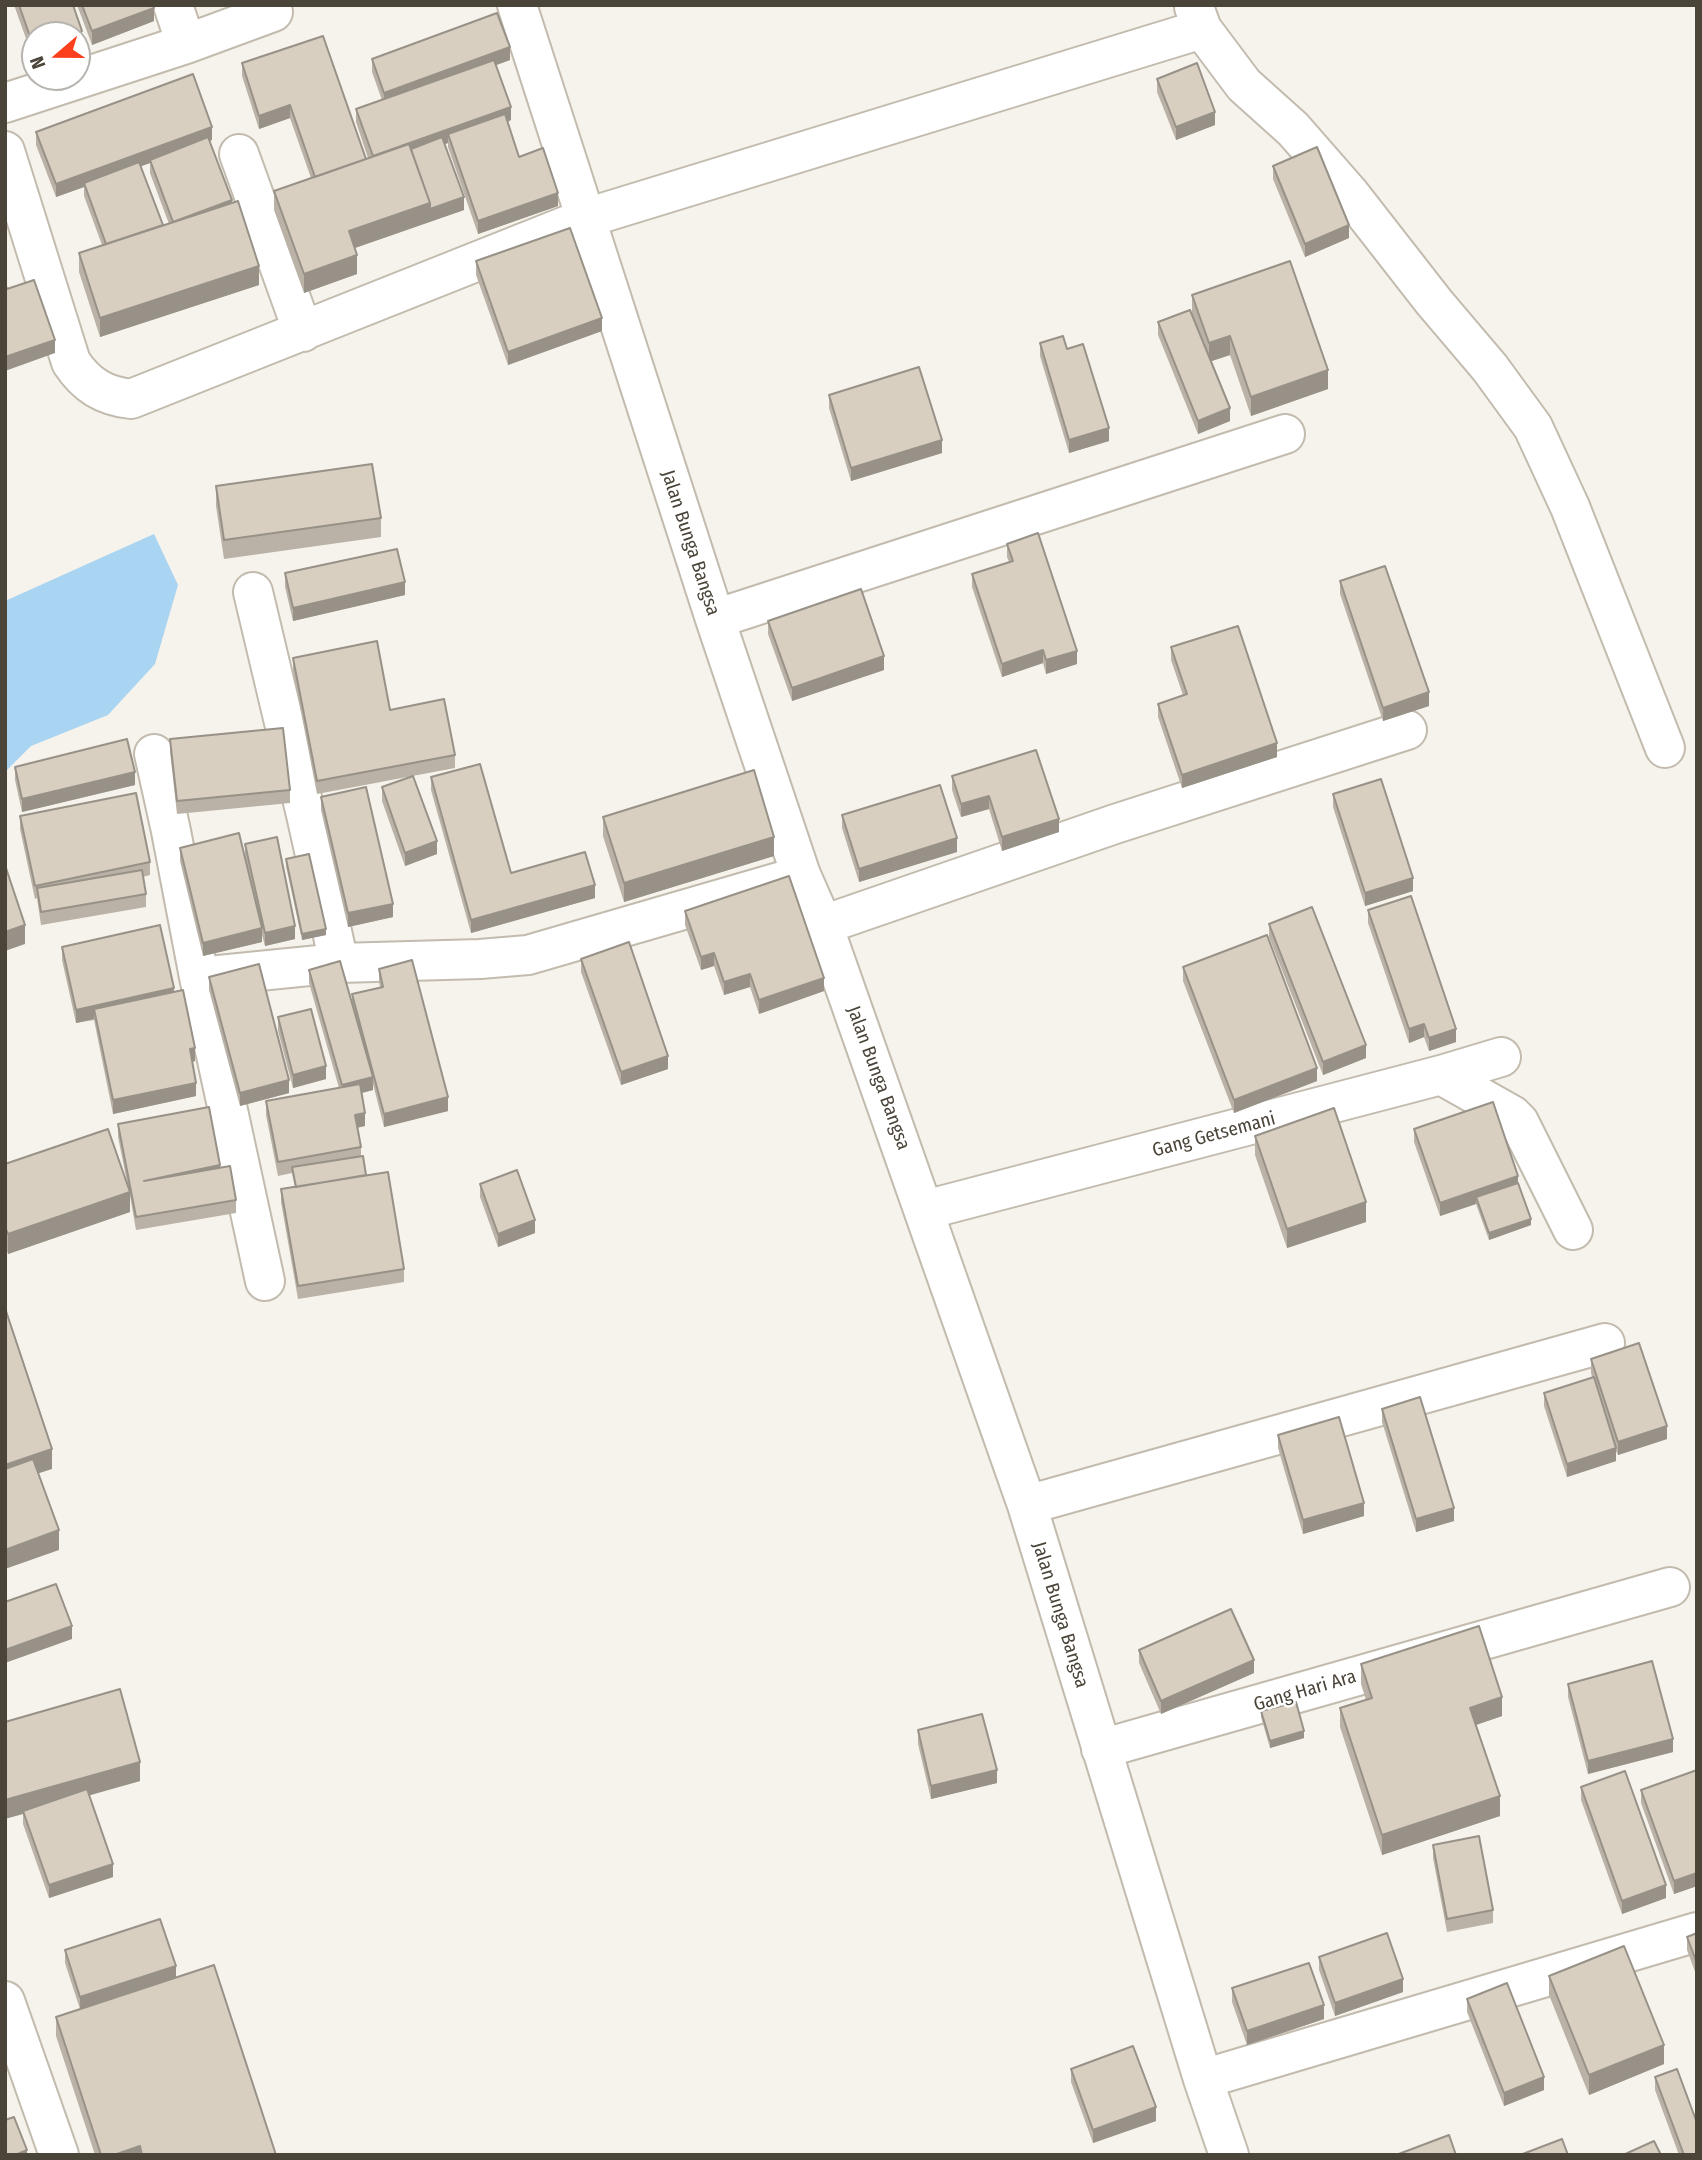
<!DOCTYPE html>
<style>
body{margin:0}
#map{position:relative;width:1702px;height:2160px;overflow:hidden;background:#f6f3ec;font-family:"Fira Sans Condensed",sans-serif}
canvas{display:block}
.frame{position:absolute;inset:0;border:7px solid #4b4439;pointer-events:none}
.north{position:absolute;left:21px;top:21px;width:70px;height:70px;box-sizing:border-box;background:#fff;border:2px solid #b7b4b0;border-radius:50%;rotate:250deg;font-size:19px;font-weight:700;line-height:28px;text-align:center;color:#4b4439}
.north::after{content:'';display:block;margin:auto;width:24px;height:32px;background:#fc3f1d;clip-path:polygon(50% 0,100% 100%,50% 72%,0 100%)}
</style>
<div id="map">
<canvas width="1702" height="2160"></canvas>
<div class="frame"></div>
<div class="north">N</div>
</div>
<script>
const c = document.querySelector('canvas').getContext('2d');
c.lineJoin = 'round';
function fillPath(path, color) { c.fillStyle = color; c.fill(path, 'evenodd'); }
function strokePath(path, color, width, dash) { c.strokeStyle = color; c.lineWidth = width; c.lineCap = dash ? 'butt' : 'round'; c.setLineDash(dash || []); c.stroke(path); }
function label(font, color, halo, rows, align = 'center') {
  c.font = font + ' "Fira Sans Condensed",sans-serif'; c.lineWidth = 5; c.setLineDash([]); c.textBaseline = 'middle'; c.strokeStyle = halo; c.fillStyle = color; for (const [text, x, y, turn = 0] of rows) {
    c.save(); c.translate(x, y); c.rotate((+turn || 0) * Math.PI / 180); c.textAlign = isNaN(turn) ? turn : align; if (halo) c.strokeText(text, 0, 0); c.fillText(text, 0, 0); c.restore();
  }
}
fillPath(new Path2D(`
 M 154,534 L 178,585 L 155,664 L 108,715 L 31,746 L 5,772 L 5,601 Z`), '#a9d4f2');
const minor = new Path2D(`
 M 173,5 L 186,44
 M 517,5 L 715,619 L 801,875 L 823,925 L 1027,1505 L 1203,2079 L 1229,2155
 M 1194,7 L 1202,29 L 1244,85 L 1293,129 L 1349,193 L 1434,302 L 1490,368 L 1533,427 L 1570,507 L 1665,748
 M 5,103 L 186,44 L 273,12
 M 5,151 L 71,362 C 86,385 104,396 131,399 L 586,218 L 1202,29
 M 239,154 L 303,332
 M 253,592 L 307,819 L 339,963
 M 715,619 L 1285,434
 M 154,754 L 171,831 L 199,977 L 265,1281
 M 823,925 L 1115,824 L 1407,730
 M 199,977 L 339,963 L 480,959 L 528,955 L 786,880
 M 1441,1075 L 1512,1115 L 1519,1122 L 1573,1230
 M 925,1210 L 1441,1075 L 1501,1057
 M 1027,1505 L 1605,1343
 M 1101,1749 L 1670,1587
 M 5,2001 L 59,2155
 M 1203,2079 L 1697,1932`);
strokePath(minor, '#c2bbae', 42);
strokePath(minor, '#fff', 38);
fillPath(new Path2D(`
 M 14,5 L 73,5 L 82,44 L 77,46 L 77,35 L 34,61 Z
 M 77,5 L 153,5 L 154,21 L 92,45 Z
 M 372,59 L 510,60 L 496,65 L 511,120 L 508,122 L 519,157 L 558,206 L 478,234 L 448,147 L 448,143 L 445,144 L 464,210 L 355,248 L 357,274 L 304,293 L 274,210 L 274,191 L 311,178 L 290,118 L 259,129 L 242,76 L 242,63 L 366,159 L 368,158 L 356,122 L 356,109 L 382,100 L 372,72 Z
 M 1157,79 L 1215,125 L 1176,140 L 1157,92 Z
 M 36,132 L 212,140 L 210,141 L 232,203 L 259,285 L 100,337 L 79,272 L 79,253 L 102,245 L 84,196 L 84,187 L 56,197 L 36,145 ZM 150,163 L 150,173 L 169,224 L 163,225 L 141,166 Z
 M 1273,166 L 1349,238 L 1305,257 L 1273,179 Z
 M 476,261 L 602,331 L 508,365 L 476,275 Z
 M 1192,295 L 1328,389 L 1251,416 L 1230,355 L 1211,361 L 1230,421 L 1198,434 L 1158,335 L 1158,322 L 1192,315 Z
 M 1040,343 L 1067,349 L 1109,441 L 1069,453 L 1040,356 Z
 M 829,395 L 942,453 L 851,481 L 829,408 Z
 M 216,486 L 381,518 L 381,537 L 224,559 L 216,506 Z
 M 1007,544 L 1077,664 L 1046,674 L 1043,663 L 1002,677 L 972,587 L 972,574 L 1009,562 L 1007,557 Z
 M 285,573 L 405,595 L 293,621 L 285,587 Z
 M 1340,581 L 1429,706 L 1383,721 L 1340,594 Z
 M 768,621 L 884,670 L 792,701 L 768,634 Z
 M 1171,647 L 1277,757 L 1182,788 L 1158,717 L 1158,704 L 1183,695 L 1171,660 Z
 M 293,658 L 390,710 L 455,755 L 455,768 L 317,794 L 293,671 Z
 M 170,739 L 290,790 L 290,803 L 177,814 L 170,752 Z
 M 15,767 L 135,785 L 22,812 L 15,780 Z
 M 952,776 L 1059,832 L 1002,851 L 989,809 L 961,817 L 952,790 Z
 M 431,777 L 511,873 L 595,898 L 471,933 L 431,790 Z
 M 382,787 L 437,854 L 405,866 L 382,801 Z
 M 1333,794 L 1413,891 L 1365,906 L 1333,807 Z
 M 321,797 L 393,917 L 348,927 L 321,810 Z
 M 842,815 L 957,852 L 859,882 L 842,828 Z
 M 20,816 L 150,862 L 150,875 L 143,877 L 146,894 L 146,907 L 41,925 L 37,898 L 35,899 L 20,829 Z
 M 603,817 L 774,856 L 624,902 L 603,836 Z
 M 245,844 L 295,939 L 265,946 L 262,935 L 262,942 L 203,956 L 180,861 L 180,848 L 251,884 L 245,857 Z
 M 286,859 L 326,935 L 302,940 L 286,866 Z
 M 1368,910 L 1456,1042 L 1429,1051 L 1424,1037 L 1409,1043 L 1368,923 Z
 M 685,911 L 824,991 L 759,1014 L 750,987 L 724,995 L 714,966 L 701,970 L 685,925 Z
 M 1269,924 L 1366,1058 L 1323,1075 L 1269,937 Z
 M 62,947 L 174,992 L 195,1061 L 192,1062 L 196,1096 L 113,1114 L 94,1020 L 76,1023 L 62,960 Z
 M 581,959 L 668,1069 L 621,1085 L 581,972 Z
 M 1183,967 L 1317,1081 L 1234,1113 L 1183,981 Z
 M 379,969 L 448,1111 L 384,1127 L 373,1084 L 373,1090 L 362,1093 L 365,1126 L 357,1128 L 361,1147 L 361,1156 L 366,1175 L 404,1269 L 404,1282 L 298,1299 L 281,1202 L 281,1189 L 295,1187 L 292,1173 L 278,1176 L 266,1115 L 266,1101 L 339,1088 L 309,983 L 309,970 L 352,1004 L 352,994 L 380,987 L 379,982 Z
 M 209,977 L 289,1093 L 240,1106 L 209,990 Z
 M 278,1017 L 326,1079 L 293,1088 L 278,1031 Z
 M 118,1124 L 220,1168 L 236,1200 L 236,1213 L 136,1230 L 130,1196 L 130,1212 L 8,1254 L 5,1246 L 5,1164 L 128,1187 L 118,1137 Z
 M 1414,1129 L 1518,1183 L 1531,1225 L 1489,1240 L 1476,1204 L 1440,1216 L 1414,1142 Z
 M 1255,1136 L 1366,1222 L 1287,1248 L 1255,1155 Z
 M 480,1184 L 535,1233 L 498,1247 L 480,1197 Z
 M 1591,1359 L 1667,1439 L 1618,1455 L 1616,1451 L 1616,1461 L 1567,1477 L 1544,1406 L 1544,1393 L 1592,1378 L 1591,1372 Z
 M 1382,1409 L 1454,1521 L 1416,1532 L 1382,1422 Z
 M 1278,1435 L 1364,1516 L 1303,1534 L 1278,1448 Z
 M 1139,1650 L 1254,1673 L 1161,1714 L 1139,1663 Z
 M 1361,1664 L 1502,1716 L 1476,1725 L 1500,1816 L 1382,1855 L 1340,1727 L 1340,1708 L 1366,1700 L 1361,1684 Z
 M 1568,1684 L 1673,1752 L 1588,1774 L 1568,1697 Z
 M 1261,1711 L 1304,1738 L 1270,1748 L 1261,1717 Z
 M 5,1722 L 140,1781 L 89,1795 L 113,1877 L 49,1898 L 23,1824 L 23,1814 Z
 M 918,1730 L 997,1783 L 931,1799 L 918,1744 Z
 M 1697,1770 L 1697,1886 L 1674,1894 L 1641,1803 L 1641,1790 Z
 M 1581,1787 L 1666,1898 L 1622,1914 L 1581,1800 Z
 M 1433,1845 L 1493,1910 L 1493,1923 L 1447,1932 L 1433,1858 Z
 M 1697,1933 L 1697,1977 L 1687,1950 L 1687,1937 Z
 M 65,1950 L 176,1977 L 276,2155 L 95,2155 L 56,2036 L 56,2017 L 80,2009 L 65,1963 Z
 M 1319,1957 L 1403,1992 L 1335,2016 L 1319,1970 Z
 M 1549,1976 L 1664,2064 L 1589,2095 L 1549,1995 Z
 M 1232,1988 L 1324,2019 L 1247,2045 L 1232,2002 Z
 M 1467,1999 L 1544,2090 L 1504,2106 L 1467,2012 Z
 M 1071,2069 L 1156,2121 L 1093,2143 L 1071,2082 Z
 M 1655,2077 L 1697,2155 L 1679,2155 L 1655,2090 Z`), '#bab2a6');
fillPath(new Path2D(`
 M 154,8 L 154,21 L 92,45 L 92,31 Z
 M 82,31 L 82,44 L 77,46 L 77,35 L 71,35 Z
 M 510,47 L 510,60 L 384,106 L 384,93 Z
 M 290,105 L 290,118 L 259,129 L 259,116 Z
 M 511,107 L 511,120 L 451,142 L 448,134 L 448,143 L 411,156 L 373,157 Z
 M 1215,112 L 1215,125 L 1176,140 L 1176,127 Z
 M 212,127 L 212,140 L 151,162 L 150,160 L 150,163 L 85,187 L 84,183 L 84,187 L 56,197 L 56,184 Z
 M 558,193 L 558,206 L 478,234 L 478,221 Z
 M 464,197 L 464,210 L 349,250 L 349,231 L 430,203 Z
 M 232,200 L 232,213 L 173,222 Z
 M 1349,225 L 1349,238 L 1305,257 L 1305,244 Z
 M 357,255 L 357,274 L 304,293 L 304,274 Z
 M 259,266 L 259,285 L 100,337 L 100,318 Z
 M 602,318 L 602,331 L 508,365 L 508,352 Z
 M 1230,336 L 1230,355 L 1209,362 L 1209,343 Z
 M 55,340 L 55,353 L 5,371 L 5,357 Z
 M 1328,370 L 1328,389 L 1251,416 L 1251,397 Z
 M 1230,408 L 1230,421 L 1198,434 L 1198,421 Z
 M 1109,428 L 1109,441 L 1069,453 L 1069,440 Z
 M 942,440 L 942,453 L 851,481 L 851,468 Z
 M 405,582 L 405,595 L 293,621 L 293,608 Z
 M 1043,650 L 1043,663 L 1002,677 L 1002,664 Z
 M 1077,651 L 1077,664 L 1046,674 L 1046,660 Z
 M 884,656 L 884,670 L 792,701 L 792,688 Z
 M 1429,692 L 1429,706 L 1383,721 L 1383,708 Z
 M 1277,743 L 1277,757 L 1182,788 L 1182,775 Z
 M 135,772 L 135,785 L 22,812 L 22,799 Z
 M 989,796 L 989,809 L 961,817 L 961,804 Z
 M 1059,819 L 1059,832 L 1002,851 L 1002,837 Z
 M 774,837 L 774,856 L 624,902 L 624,883 Z
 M 957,838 L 957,852 L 859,882 L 859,869 Z
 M 437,841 L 437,854 L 405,866 L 405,853 Z
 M 1413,878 L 1413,891 L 1365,906 L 1365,893 Z
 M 595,885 L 595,898 L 471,933 L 471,920 Z
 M 393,904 L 393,917 L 348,927 L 348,913 Z
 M 25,925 L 25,944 L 5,951 L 5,932 Z
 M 295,926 L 295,939 L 265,946 L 265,933 Z
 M 262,928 L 262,942 L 203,956 L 203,943 Z
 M 326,929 L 326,935 L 302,940 L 302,934 Z
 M 714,953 L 714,966 L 701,970 L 701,957 Z
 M 750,974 L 750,987 L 724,995 L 724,982 Z
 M 824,978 L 824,991 L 759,1014 L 759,1000 Z
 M 174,988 L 174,1002 L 94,1009 L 94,1019 L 76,1023 L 76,1010 Z
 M 1424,1024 L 1424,1037 L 1409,1043 L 1409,1029 Z
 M 1456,1029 L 1456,1042 L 1429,1051 L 1429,1038 Z
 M 1366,1045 L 1366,1058 L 1323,1075 L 1323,1062 Z
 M 195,1048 L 195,1061 L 190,1063 L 190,1049 Z
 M 668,1056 L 668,1069 L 621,1085 L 621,1072 Z
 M 326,1066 L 326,1079 L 293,1088 L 293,1075 Z
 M 1317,1068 L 1317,1081 L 1234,1113 L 1234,1100 Z
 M 373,1077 L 373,1090 L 342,1098 L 342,1085 Z
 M 289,1080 L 289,1093 L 240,1106 L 240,1093 Z
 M 196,1083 L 196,1096 L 113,1114 L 113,1100 Z
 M 448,1097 L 448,1111 L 384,1127 L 384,1114 Z
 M 365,1113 L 365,1126 L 355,1128 L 355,1115 Z
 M 220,1165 L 220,1179 L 144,1181 Z
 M 1518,1176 L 1518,1189 L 1476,1197 L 1476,1204 L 1440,1216 L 1440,1203 Z
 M 130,1192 L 130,1212 L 8,1254 L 8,1234 Z
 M 1366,1202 L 1366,1222 L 1287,1248 L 1287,1229 Z
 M 1531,1219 L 1531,1225 L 1489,1240 L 1489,1233 Z
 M 535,1220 L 535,1233 L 498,1247 L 498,1234 Z
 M 1667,1426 L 1667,1439 L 1618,1455 L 1618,1442 Z
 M 1616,1448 L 1616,1461 L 1567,1477 L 1567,1464 Z
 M 52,1449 L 52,1469 L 5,1484 L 5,1465 Z
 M 1364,1503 L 1364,1516 L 1303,1534 L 1303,1520 Z
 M 1454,1508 L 1454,1521 L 1416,1532 L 1416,1519 Z
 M 59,1530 L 59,1550 L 5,1569 L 5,1550 Z
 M 72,1626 L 72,1639 L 5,1663 L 5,1650 Z
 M 1254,1660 L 1254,1673 L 1161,1714 L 1161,1701 Z
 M 1502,1697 L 1502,1716 L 1470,1727 L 1470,1708 Z
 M 1304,1731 L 1304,1738 L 1270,1748 L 1270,1741 Z
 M 1673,1739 L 1673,1752 L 1588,1774 L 1588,1761 Z
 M 140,1762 L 140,1781 L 24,1814 L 23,1811 L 23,1814 L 5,1819 L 5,1800 Z
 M 997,1770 L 997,1783 L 931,1799 L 931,1786 Z
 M 1500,1796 L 1500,1816 L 1382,1855 L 1382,1835 Z
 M 113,1864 L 113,1877 L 49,1898 L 49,1885 Z
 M 1697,1873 L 1697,1886 L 1674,1894 L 1674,1881 Z
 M 1666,1885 L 1666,1898 L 1622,1914 L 1622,1901 Z
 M 176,1966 L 176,1980 L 80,2011 L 80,1997 Z
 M 1403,1979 L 1403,1992 L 1335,2016 L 1335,2003 Z
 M 1324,2005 L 1324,2019 L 1247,2045 L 1247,2031 Z
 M 1664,2045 L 1664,2064 L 1589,2095 L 1589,2075 Z
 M 1544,2077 L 1544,2090 L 1504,2106 L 1504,2093 Z
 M 1156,2107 L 1156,2121 L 1093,2143 L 1093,2130 Z
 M 140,2146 L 140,2155 L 114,2155 Z
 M 27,2150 L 27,2155 L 15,2155 Z`), '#979187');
const building = new Path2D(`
 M 19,5 L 73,5 L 82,31 L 71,35 L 35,35 L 35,48 L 34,48 Z
 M 82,5 L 153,5 L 154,8 L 92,31 Z
 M 497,13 L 510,47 L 384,93 L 372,59 Z
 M 323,36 L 366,159 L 315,177 L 290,105 L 259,116 L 242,63 Z
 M 494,60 L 511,107 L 373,156 L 356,109 Z
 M 1197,63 L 1215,112 L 1176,127 L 1157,79 Z
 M 193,74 L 212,127 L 56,184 L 36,132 Z
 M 505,114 L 519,157 L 543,148 L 558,193 L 478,221 L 448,134 Z
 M 208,137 L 232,200 L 173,222 L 150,160 Z
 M 442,137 L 464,197 L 430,209 L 430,203 L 411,149 Z
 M 409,144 L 430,203 L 349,231 L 357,255 L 304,274 L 274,191 Z
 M 1317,147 L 1349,225 L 1305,244 L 1273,166 Z
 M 139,162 L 163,225 L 106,244 L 84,183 Z
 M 238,201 L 259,266 L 100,318 L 79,253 Z
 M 570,228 L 602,318 L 508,352 L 476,261 Z
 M 1290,261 L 1328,370 L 1251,397 L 1230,336 L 1209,343 L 1192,295 Z
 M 34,280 L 55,340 L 5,357 L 5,283 L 7,289 Z
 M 1190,310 L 1230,408 L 1198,421 L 1158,322 Z
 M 1063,336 L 1067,349 L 1083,344 L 1109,428 L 1069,440 L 1040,343 Z
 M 919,367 L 942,440 L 851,468 L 829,395 Z
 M 372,464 L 381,518 L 224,540 L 216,486 Z
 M 1038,533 L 1077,651 L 1046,660 L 1043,650 L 1002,664 L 972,574 L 1013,561 L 1007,544 Z
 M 397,549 L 405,582 L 293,608 L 285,573 Z
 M 1385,566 L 1429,692 L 1383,708 L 1340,581 Z
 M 861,589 L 884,656 L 792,688 L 768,621 Z
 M 1238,626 L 1277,743 L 1182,775 L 1158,704 L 1187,694 L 1171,647 Z
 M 377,641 L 390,710 L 444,699 L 455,755 L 317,781 L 293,658 Z
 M 283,728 L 290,790 L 177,801 L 170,739 Z
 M 127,739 L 135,772 L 22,799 L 15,767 Z
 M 1036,750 L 1059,819 L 1002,837 L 989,796 L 961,804 L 952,776 Z
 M 480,764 L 511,873 L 585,852 L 595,885 L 471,920 L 431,777 Z
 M 754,770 L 774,837 L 624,883 L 603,817 Z
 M 413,776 L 437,841 L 405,853 L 382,787 Z
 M 1381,779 L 1413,878 L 1365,893 L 1333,794 Z
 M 940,785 L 957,838 L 859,869 L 842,815 Z
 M 366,787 L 393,904 L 348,913 L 321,797 Z
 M 136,793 L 150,862 L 35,886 L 20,816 Z
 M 239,833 L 262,928 L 203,943 L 180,848 Z
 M 277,837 L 295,926 L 265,933 L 245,844 Z
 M 309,854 L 326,929 L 302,934 L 286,859 Z
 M 5,865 L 25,925 L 5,932 Z
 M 142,870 L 146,894 L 41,912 L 37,888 Z
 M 789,876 L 824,978 L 759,1000 L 750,974 L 724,982 L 714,953 L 701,957 L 685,911 Z
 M 1411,896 L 1456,1029 L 1429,1038 L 1424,1024 L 1409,1029 L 1368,910 Z
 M 1312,907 L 1366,1045 L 1323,1062 L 1269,924 Z
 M 160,925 L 174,988 L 76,1010 L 62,947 Z
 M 1267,935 L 1317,1068 L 1234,1100 L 1183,967 Z
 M 629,942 L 668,1056 L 621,1072 L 581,959 Z
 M 412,960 L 448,1097 L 384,1114 L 352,994 L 383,987 L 379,969 Z
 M 340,961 L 373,1077 L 342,1085 L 309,970 Z
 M 259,964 L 289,1080 L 240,1093 L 209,977 Z
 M 183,990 L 195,1048 L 190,1049 L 196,1083 L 113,1100 L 94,1009 Z
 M 311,1009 L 326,1066 L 293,1075 L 278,1017 Z
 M 360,1084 L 365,1113 L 355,1115 L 361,1147 L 278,1162 L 266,1101 Z
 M 1493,1102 L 1518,1176 L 1440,1203 L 1414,1129 Z
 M 209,1107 L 220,1165 L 144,1181 L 230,1166 L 236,1200 L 136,1217 L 118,1124 Z
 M 1334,1108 L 1366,1202 L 1287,1229 L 1255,1136 Z
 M 108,1129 L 130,1192 L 8,1234 L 5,1227 L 5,1164 Z
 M 363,1156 L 366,1175 L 296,1187 L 292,1167 Z
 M 517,1170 L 535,1220 L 498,1234 L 480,1184 Z
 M 388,1172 L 404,1269 L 298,1286 L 281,1189 Z
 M 1518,1183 L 1531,1219 L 1489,1233 L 1476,1197 Z
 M 5,1308 L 52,1449 L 5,1465 Z
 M 1639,1343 L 1667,1426 L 1618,1442 L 1591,1359 Z
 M 1594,1377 L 1616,1448 L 1567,1464 L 1544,1393 Z
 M 1420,1397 L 1454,1508 L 1416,1519 L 1382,1409 Z
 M 1339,1417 L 1364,1503 L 1303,1520 L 1278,1435 Z
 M 33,1459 L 59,1530 L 5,1550 L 5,1469 Z
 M 56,1584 L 72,1626 L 5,1650 L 5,1602 Z
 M 1231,1609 L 1254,1660 L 1161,1701 L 1139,1650 Z
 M 1479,1626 L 1502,1697 L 1470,1708 L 1500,1796 L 1382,1835 L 1340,1708 L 1372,1698 L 1361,1664 Z
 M 1652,1661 L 1673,1739 L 1588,1761 L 1568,1684 Z
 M 120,1689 L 140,1762 L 5,1800 L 5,1722 Z
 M 1296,1702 L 1304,1731 L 1270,1741 L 1261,1711 Z
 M 982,1714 L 997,1770 L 931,1786 L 918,1730 Z
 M 1697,1770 L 1697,1873 L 1674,1881 L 1641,1790 Z
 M 1625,1771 L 1666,1885 L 1622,1901 L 1581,1787 Z
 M 87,1789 L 113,1864 L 49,1885 L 23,1811 Z
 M 1479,1836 L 1493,1910 L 1447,1919 L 1433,1845 Z
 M 160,1919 L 176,1966 L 80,1997 L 65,1950 Z
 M 1387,1933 L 1403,1979 L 1335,2003 L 1319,1957 Z
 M 1697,1933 L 1697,1963 L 1687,1937 Z
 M 1624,1946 L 1664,2045 L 1589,2075 L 1549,1976 Z
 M 1309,1963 L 1324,2005 L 1247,2031 L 1232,1988 Z
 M 214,1965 L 276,2155 L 142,2155 L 140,2146 L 114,2155 L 101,2155 L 56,2017 Z
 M 1507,1983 L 1544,2077 L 1504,2093 L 1467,1999 Z
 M 1133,2046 L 1156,2107 L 1093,2130 L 1071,2069 Z
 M 1677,2069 L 1697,2123 L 1697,2155 L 1684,2155 L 1655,2077 Z
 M 14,2117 L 27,2150 L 15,2155 L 5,2155 L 5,2120 Z
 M 1449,2135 L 1456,2155 L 1396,2155 Z
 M 1562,2139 L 1568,2155 L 1520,2155 Z
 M 1654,2141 L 1661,2155 L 1623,2155 Z`);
fillPath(building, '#d8cfc1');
strokePath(building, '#979187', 2);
label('19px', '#4b4439', '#fff', [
 ["Jalan Bunga Bangsa",690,543,72],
 ["Jalan Bunga Bangsa",878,1078,70],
 ["Gang Getsemani",1214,1135,-15],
 ["Jalan Bunga Bangsa",1060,1615,73],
 ["Gang Hari Ara",1305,1691,-16]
]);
</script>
